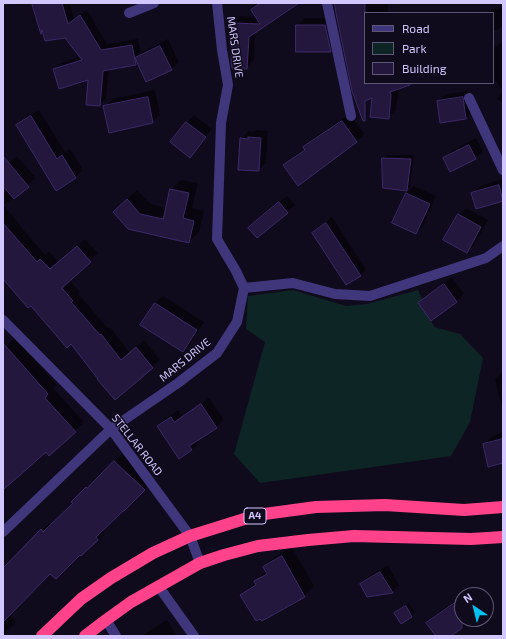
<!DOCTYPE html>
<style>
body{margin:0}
#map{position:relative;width:506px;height:639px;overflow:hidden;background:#100b1c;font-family:"Exo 2",sans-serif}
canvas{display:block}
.frame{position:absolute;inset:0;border:4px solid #d2c7ff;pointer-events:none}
.legend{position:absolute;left:364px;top:12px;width:130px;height:72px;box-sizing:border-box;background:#100b1c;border:1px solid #5e5677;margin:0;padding:5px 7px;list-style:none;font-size:12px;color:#d2c7ff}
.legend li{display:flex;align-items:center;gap:8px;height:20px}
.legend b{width:20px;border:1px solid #5e5677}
.north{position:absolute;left:454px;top:587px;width:40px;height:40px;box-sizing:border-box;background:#100b1c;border:1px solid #5e5677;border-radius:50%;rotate:325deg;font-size:11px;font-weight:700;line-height:16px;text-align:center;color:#d2c7ff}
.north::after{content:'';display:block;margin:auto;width:14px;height:18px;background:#00c2f2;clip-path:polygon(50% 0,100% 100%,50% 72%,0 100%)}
</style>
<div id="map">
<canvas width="506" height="639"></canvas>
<div class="frame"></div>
<ul class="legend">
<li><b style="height:5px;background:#3f367c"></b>Road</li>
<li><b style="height:11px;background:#0e2526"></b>Park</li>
<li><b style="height:11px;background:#23173d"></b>Building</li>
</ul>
<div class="north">N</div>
</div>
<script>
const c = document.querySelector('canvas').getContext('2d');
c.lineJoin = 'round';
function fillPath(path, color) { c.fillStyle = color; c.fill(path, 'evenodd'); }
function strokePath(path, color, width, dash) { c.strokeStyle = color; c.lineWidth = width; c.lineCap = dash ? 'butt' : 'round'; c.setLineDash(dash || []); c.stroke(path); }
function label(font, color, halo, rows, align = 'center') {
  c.font = font + ' "Exo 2",sans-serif'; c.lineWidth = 3; c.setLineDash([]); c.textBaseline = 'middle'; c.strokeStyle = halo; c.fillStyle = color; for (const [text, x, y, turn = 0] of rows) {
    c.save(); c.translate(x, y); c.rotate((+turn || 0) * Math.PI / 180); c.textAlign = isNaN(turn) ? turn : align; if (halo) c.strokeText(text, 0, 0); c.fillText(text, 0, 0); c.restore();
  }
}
fillPath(new Path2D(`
 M 293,290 L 346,306 L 367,304 L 418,290 L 434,327 L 460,334 L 483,358 L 470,422 L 451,456 L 260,483 L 234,454 L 265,342 L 246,329 L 248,296 Z`), '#0e2526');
fillPath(new Path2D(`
 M 33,3 L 70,3 L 74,19 L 87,10 L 107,44 L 138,39 L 141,53 L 144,51 L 168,39 L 179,62 L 171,69 L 138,62 L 135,64 L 109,69 L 106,99 L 99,105 L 90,79 L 54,69 L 61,63 L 81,57 L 66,37 L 43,29 L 41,32 Z
 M 259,3 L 298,3 L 255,31 L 254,60 L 246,68 L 234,23 L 241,16 L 256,17 L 252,10 Z
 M 336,3 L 388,3 L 388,13 L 365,13 L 365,83 L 397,83 L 399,86 L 396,110 L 388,118 L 373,97 L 357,102 Z
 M 502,7 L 503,25 L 499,29 L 493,31 L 493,13 L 484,13 Z
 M 304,18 L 332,18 L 338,44 L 330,51 L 297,26 Z
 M 503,41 L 503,103 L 497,99 L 502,90 L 493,77 L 493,49 Z
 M 155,90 L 160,115 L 152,122 L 104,107 L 112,99 Z
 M 470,91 L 473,111 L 465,118 L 438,101 L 446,94 Z
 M 39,110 L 65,152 L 70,149 L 83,170 L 76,177 L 56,190 L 17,126 L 25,118 Z
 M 350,114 L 364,134 L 357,142 L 285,165 L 292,158 L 305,149 L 304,147 L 311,140 Z
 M 194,115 L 212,129 L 189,157 L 171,142 Z
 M 256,130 L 268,131 L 266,163 L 259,170 L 241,139 L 248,131 L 254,132 Z
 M 476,138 L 483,151 L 475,158 L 444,158 L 451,151 Z
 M 387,155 L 414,155 L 410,186 L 407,190 L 383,159 Z
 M 17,156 L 36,178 L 4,205 L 22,228 L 45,255 L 49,251 L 58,262 L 85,239 L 98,253 L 69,280 L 80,292 L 78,294 L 108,328 L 110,327 L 130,353 L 144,340 L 160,360 L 115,399 L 72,343 L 31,305 L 28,307 L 3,279 L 3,168 Z
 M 503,179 L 503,200 L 476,208 L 472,194 L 480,186 Z
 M 181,180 L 198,183 L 192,208 L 204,211 L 199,232 L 189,242 L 128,228 L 124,202 L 137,190 L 151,204 L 166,208 L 171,190 Z
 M 414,186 L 436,196 L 423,226 L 416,233 L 406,193 Z
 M 287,196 L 295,205 L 257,237 L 257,221 Z
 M 466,208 L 488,220 L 474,245 L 467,252 L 459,215 Z
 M 332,217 L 366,269 L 360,275 L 313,233 Z
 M 452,277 L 464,294 L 457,301 L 431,320 L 419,303 L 427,296 Z
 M 163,296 L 204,322 L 190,344 L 183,351 L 155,303 Z
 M 15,338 L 57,385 L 53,388 L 84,422 L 75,431 L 46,450 L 3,491 L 3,349 Z
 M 503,371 L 503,413 L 495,379 Z
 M 209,398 L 224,420 L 216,427 L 198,440 L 199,442 L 192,450 L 158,426 L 166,419 L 178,410 L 182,416 Z
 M 503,432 L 503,462 L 484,444 L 494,435 Z
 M 122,454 L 151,482 L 124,510 L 102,530 L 105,532 L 98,540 L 81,555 L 80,553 L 50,573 L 9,615 L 16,622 L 3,635 L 3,569 L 49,523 L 51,525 L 74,503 L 73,502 L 94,481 L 95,482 Z
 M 292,547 L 314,586 L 304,596 L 241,595 L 256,582 L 255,581 L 266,571 L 264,567 L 274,557 Z
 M 388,565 L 399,585 L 392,592 L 361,584 L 368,577 Z
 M 462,596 L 462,619 L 474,619 L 450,636 L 437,636 L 428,623 L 435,615 Z
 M 409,603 L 415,613 L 401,623 L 395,613 Z
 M 167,620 L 177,636 L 142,636 L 143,635 Z`), '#0007');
const building = new Path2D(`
 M 32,3 L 62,3 L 68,24 L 80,15 L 101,50 L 132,45 L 136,65 L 103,71 L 100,106 L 86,105 L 88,80 L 59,89 L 53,69 L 82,60 L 65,38 L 45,41 L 42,30 L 41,34 Z
 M 261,3 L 299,3 L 249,37 L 247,69 L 232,68 L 231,62 L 233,23 L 260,24 L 251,10 Z
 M 335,3 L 365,3 L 365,83 L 410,83 L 410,85 L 390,92 L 391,95 L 389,119 L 370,117 L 372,98 L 365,101 L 365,121 L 363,121 L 352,91 L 336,13 Z
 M 296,25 L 325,25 L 331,52 L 296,52 Z
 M 160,46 L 172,70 L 146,82 L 135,58 Z
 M 148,97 L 153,123 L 109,133 L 103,106 Z
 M 463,97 L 466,119 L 440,123 L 437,101 Z
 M 31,116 L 57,159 L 62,155 L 76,178 L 56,191 L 16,125 Z
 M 342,121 L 357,142 L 298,186 L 283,165 L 305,150 L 303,147 Z
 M 186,122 L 206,137 L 190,158 L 170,142 Z
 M 248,137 L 261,138 L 259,171 L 238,170 L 240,138 L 248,139 Z
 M 469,145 L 476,159 L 450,172 L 443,158 Z
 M 3,156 L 29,187 L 14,199 L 3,186 Z
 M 382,158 L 411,159 L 407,191 L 383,188 Z
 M 499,185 L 503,201 L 476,209 L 471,193 Z
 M 170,189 L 189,193 L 183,218 L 194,221 L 189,243 L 128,229 L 113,212 L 127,199 L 140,214 L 163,219 Z
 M 406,193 L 430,204 L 416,234 L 392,223 Z
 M 279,202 L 288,213 L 257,238 L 248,228 Z
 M 458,214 L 481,227 L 467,253 L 443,240 Z
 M 3,223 L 37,262 L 40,259 L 50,269 L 77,246 L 91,262 L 62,288 L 73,301 L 71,302 L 100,335 L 101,334 L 121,360 L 136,347 L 153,368 L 115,400 L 97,379 L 98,379 L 71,344 L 67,348 L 31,306 L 28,308 L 3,279 Z
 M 326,223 L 361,276 L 346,285 L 312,233 Z
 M 444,284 L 457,302 L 431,321 L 418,303 Z
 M 155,303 L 197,330 L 183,352 L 140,325 Z
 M 3,343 L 48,394 L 45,398 L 76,432 L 49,456 L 46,452 L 3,490 Z
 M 201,404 L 217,428 L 189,446 L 192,450 L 179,459 L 157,426 L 171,417 L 174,422 Z
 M 503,439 L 503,463 L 488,467 L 483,444 Z
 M 114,461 L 145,490 L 124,511 L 123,511 L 96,537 L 98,540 L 81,556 L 80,555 L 56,579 L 50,574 L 3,622 L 3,568 L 41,529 L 43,532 L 73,503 L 71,502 L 86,487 L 87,488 Z
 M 282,556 L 305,597 L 262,621 L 260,619 L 256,621 L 240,595 L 256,585 L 254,581 L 267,574 L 263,567 Z
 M 380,572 L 393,593 L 367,597 L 360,584 Z
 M 462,598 L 462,628 L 451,636 L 436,636 L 426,623 Z
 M 406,606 L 412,617 L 401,624 L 394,613 Z`);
fillPath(building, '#23173d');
strokePath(building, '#3c2969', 1);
strokePath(new Path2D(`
 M 327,3 L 351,116
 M 129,13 L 154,3
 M 469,98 L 503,170
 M 244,288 L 293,283 L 335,294 L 370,296 L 486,258 L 503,246
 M 3,320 L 111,429 L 190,536 L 200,563
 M 3,532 L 111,429 L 178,383 L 217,353 L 237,322 L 244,288 L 236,271 L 217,239 L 221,123 L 228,85 L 222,50 L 217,3
 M 159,587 L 194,636
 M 106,620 L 116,636`), '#3f367c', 10);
strokePath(new Path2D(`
 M 42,636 L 81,599 L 111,578 L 153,553 L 190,536 L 257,515 L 316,507 L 385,505 L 464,510 L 503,507
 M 85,636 L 106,620 L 131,602 L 200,563 L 224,555 L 258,546 L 308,540 L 354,536 L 471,539 L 503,537`), '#ff428a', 12);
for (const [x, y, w] of [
 [255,516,22]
]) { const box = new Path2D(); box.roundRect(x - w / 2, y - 8, w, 16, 3); c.fillStyle = '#100b1c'; c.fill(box); strokePath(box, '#d2c7ff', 1); }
label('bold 10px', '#d2c7ff', null, [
 ["A4",255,516]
]);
label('11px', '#d2c7ff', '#100b1c', [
 ["MARS DRIVE",235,47,82],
 ["MARS DRIVE",185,360,-39],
 ["STELLAR ROAD",137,445,52]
]);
</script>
